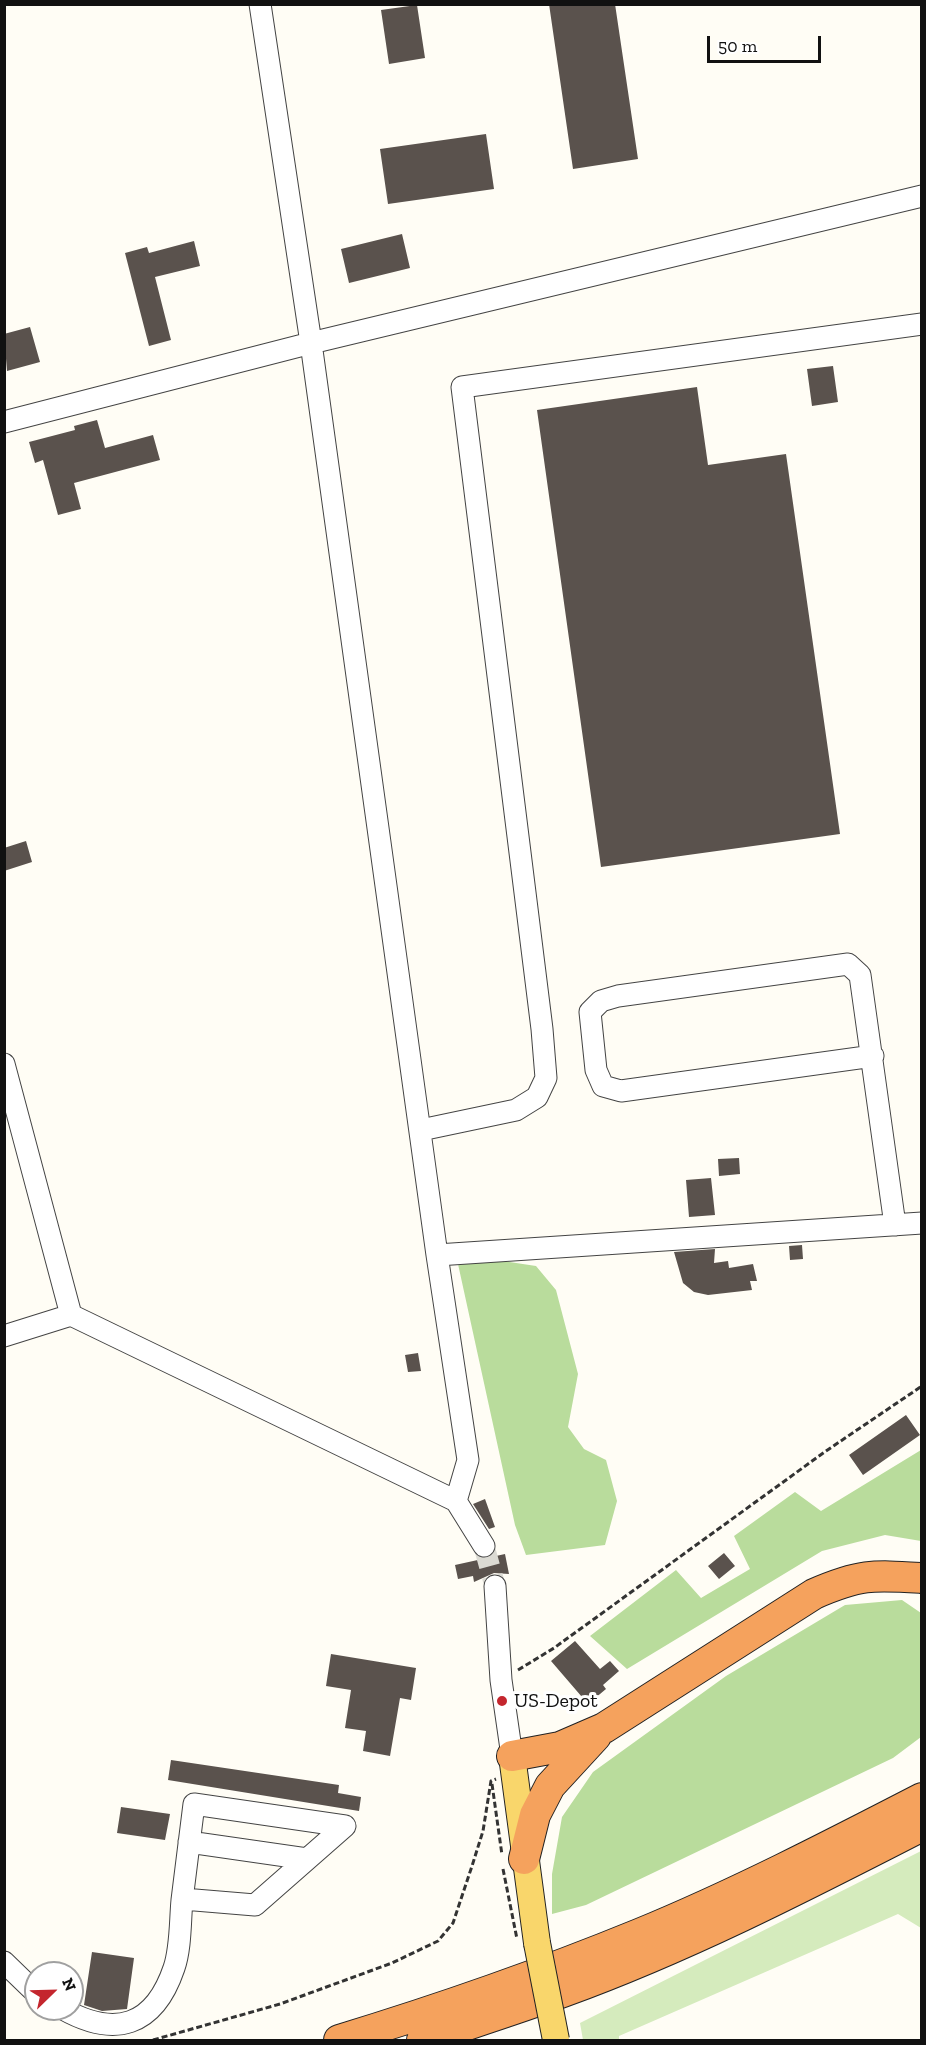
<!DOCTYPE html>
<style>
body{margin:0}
#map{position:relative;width:926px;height:2045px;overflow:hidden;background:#fffdf5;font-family:"Zilla Slab",serif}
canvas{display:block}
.frame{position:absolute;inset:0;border:6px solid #111;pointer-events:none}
.north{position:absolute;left:24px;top:1961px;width:60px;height:60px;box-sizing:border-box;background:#fff;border:2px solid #a0a0a0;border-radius:50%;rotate:67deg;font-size:16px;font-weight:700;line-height:24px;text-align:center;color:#111}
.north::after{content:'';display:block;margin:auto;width:21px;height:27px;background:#c4262e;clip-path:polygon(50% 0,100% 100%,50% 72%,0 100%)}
.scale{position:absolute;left:707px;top:36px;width:114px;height:27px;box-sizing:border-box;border:3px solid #111;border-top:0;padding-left:8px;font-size:18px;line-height:21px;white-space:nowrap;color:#111;-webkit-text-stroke:4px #fff;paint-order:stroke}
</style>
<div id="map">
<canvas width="926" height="2045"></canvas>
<div class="frame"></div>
<div class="north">N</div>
<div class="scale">50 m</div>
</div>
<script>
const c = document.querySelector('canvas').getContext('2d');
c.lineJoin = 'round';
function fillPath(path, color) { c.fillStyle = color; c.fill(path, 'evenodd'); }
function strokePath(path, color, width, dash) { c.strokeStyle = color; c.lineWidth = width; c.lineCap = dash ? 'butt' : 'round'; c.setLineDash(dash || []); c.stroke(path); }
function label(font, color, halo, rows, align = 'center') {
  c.font = font + ' "Zilla Slab",serif'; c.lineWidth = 6; c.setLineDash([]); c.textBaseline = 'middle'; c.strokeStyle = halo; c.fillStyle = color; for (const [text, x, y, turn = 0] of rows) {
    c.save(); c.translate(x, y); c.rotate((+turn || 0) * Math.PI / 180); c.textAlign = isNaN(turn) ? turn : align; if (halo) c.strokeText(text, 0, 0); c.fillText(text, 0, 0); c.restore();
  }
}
fillPath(new Path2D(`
 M 921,1851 L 921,1928 L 898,1914 L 619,2036 L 619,2040 L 583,2040 L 580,2023 Z`), '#d5ebbd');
fillPath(new Path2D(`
 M 503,1261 L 536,1266 L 556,1290 L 578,1374 L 568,1427 L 584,1449 L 606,1460 L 617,1501 L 605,1545 L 526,1555 L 515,1525 L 458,1264 Z
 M 921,1450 L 921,1541 L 885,1535 L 822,1551 L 627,1669 L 590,1636 L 676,1570 L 701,1598 L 750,1569 L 734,1536 L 795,1492 L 821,1511 Z
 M 902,1600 L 921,1613 L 921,1737 L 893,1758 L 586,1905 L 552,1914 L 552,1874 L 562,1817 L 593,1772 L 726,1676 L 845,1605 Z`), '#b9dc9c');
fillPath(new Path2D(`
 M 549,4 L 615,4 L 638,159 L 573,169 Z
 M 417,5 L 425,58 L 389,64 L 381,10 Z
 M 486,134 L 494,189 L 388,204 L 380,149 Z
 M 402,234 L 410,268 L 349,283 L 341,249 Z
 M 194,241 L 200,266 L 155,277 L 171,340 L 149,346 L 125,253 L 147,247 L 149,253 Z
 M 30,327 L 40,362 L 7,371 L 4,334 Z
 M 833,366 L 838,402 L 812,406 L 807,369 Z
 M 697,387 L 708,465 L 786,454 L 840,834 L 601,867 L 537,410 Z
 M 97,420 L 105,448 L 153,435 L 160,460 L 74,483 L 81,509 L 58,515 L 43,460 L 35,463 L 29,442 L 75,430 L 74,426 Z
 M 26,841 L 32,862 L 4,871 L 4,848 Z
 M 739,1158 L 740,1174 L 719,1176 L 718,1159 Z
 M 711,1178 L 715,1215 L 689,1217 L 686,1180 Z
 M 802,1245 L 803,1259 L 790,1260 L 789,1246 Z
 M 715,1249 L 714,1263 L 728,1261 L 729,1268 L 753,1264 L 757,1281 L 750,1281 L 752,1290 L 708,1295 L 694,1292 L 683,1283 L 674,1252 Z
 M 418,1353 L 421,1371 L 408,1372 L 405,1355 Z
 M 906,1415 L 920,1435 L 863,1475 L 849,1455 Z
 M 485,1499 L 495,1527 L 489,1529 L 473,1504 Z
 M 724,1553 L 735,1566 L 719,1579 L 708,1566 Z
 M 505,1554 L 509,1574 L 494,1573 L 474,1582 L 473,1576 L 458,1579 L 455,1565 Z
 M 575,1641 L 600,1669 L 610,1661 L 619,1671 L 603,1685 L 606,1689 L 588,1704 L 551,1661 Z
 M 331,1654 L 416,1668 L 411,1700 L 400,1698 L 390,1756 L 363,1751 L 366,1731 L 345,1728 L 351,1690 L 326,1686 Z
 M 171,1760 L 339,1785 L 338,1793 L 361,1797 L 359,1811 L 168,1780 Z
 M 121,1807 L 170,1814 L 165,1840 L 117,1833 Z
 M 92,1952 L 134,1958 L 127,2009 L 102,2011 L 84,2005 Z`), '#5a524d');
strokePath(new Path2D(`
 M 484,1546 L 495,1586`), '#dbdad3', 21, [21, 10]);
const minor = new Path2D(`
 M 260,4 L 311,343 L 437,1255 L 468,1460 L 456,1501
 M 4,422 L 311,343 L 922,196
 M 873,1056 L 621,1091 L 603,1086 L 596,1070 L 590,1012 L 601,1001 L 618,996 L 848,964 L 860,975 L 895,1225
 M 4,1064 L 71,1315 L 456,1501 L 484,1546
 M 421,1130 L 516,1110 L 537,1097 L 546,1078 L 542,1029 L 462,387 L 922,324
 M 437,1255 L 922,1223
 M 4,1336 L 71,1315
 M 495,1586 L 501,1680 L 512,1756
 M 189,1842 L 307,1859
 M 4,1962 L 36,1993
 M 63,2009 C 115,2038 154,2027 174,1968 C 181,1948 180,1921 182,1900 C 186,1868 190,1836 194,1804 L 345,1826 L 255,1905 L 183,1899`);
const major = new Path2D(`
 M 512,1756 L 537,1943`);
const highway = new Path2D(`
 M 512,1756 L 560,1747 L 604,1728 L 814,1594 C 860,1574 872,1575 922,1578
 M 524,1859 L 535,1815 L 550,1786 L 596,1736
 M 339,2040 C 441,2009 541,1974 639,1934 C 736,1894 829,1846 922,1798
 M 422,2040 C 469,2024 517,2009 563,1992 C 687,1947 805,1886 922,1826`);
strokePath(minor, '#444', 23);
strokePath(major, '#222', 28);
strokePath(highway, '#222', 32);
strokePath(new Path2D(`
 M 518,1670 L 554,1648 L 826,1451 L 922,1386
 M 492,1784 L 502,1855
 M 153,2040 L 280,2004 L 392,1963 L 438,1941 L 453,1923 L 472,1866 L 483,1831 L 491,1781 L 496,1779`), '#333', 3, [6, 3]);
strokePath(minor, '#fff', 21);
strokePath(major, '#f9d66b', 26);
strokePath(highway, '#f5a25d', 30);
const majorBridge = new Path2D(`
 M 537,1943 L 556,2040`);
strokePath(majorBridge, '#222', 28, []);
strokePath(new Path2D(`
 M 503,1869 L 517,1939`), '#333', 3, [6, 3]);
strokePath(majorBridge, '#f9d66b', 26);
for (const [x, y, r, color] of [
 [502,1701,6,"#c4262e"]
]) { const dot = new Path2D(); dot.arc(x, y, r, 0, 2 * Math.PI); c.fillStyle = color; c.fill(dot); strokePath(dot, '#fff', 2); }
label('20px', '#111', '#fff', [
 ["US-Depot",514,1701]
], 'left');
</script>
